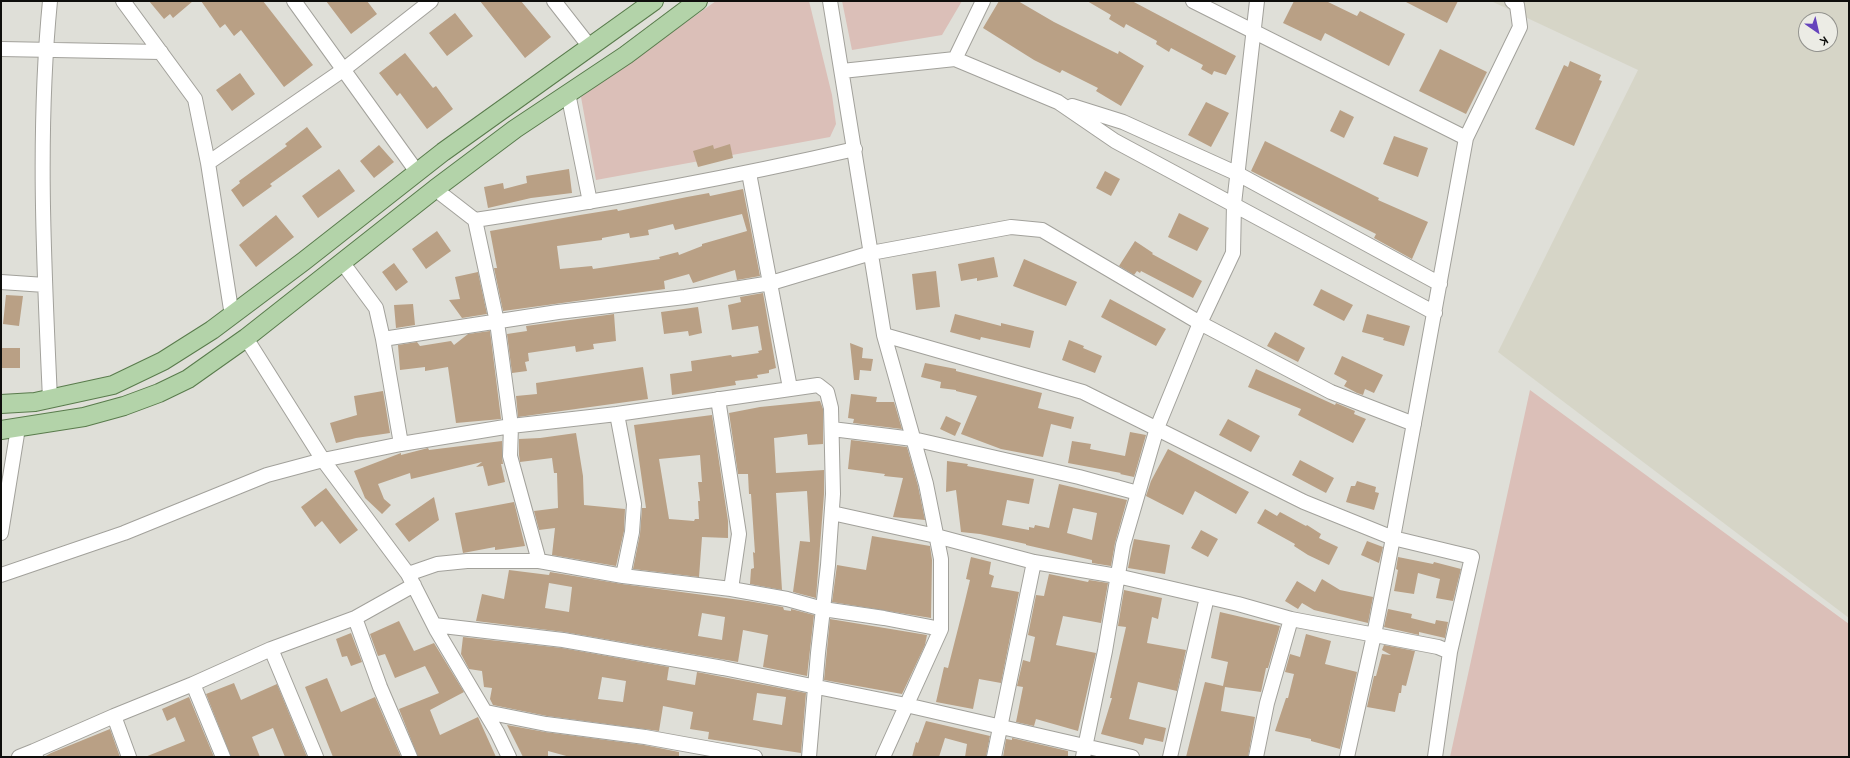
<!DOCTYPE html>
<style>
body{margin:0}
#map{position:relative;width:1850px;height:758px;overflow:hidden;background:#dfdfd8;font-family:Ubuntu,sans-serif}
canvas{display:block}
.frame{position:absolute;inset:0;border:2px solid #0e0e0c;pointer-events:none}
.north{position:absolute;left:1798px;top:12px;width:40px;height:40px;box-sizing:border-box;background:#ecece5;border:1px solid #93938e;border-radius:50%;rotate:146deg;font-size:11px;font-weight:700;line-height:16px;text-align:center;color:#0e0e0c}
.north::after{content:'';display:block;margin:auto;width:14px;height:18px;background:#6644bc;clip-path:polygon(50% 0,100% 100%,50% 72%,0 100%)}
</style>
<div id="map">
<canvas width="1850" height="758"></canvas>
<div class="frame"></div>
<div class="north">K</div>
</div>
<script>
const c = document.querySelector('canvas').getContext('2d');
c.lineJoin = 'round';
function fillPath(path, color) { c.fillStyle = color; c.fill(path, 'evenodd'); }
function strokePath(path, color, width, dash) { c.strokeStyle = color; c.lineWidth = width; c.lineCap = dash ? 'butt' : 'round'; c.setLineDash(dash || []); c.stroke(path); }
fillPath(new Path2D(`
 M 1491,1 L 1849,1 L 1849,618 L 1498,352 L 1638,70 ZM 1806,20 L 1830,20 L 1830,44 L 1806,44 Z`), '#d6d5c7');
fillPath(new Path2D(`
 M 716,1 L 809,1 L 832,95 L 836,124 L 830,137 L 596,180 L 581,97 Z
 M 842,1 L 962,1 L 942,35 L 852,50 Z
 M 1530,390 L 1849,624 L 1849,757 L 1450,757 Z`), '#dbbfb8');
fillPath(new Path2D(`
 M 149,1 L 193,1 L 173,18 L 170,14 L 164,19 Z
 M 201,1 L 263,1 L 313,65 L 284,87 L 241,30 L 234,36 L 225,24 L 220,28 Z
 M 326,1 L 367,1 L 377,14 L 351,34 Z
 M 480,1 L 521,1 L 551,37 L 525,58 Z
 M 999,1 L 1018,1 L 1054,22 L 1118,54 L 1119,51 L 1144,66 L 1121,106 L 1096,91 L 1098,88 L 1062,70 L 1060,73 L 1034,60 L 983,28 Z
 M 1087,1 L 1132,1 L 1236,56 L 1226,75 L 1214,71 L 1212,75 L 1201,69 L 1203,65 L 1171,48 L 1169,52 L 1156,44 L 1157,41 L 1126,24 L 1124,28 L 1109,19 L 1111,15 Z
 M 1294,1 L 1326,1 L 1357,16 L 1360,11 L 1405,34 L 1389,66 L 1325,33 L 1321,41 L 1283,23 Z
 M 1404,1 L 1458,1 L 1447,23 Z
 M 455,13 L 473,36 L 447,56 L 429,33 Z
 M 1440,49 L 1487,72 L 1466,114 L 1419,91 Z
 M 405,53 L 433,88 L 436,86 L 453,109 L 427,129 L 400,93 L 397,96 L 379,73 Z
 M 1570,61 L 1601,75 L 1599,80 L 1602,81 L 1574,146 L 1535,129 L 1564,65 L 1568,67 Z
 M 240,73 L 255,94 L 232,111 L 216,90 Z
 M 1206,102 L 1229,113 L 1211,147 L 1188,135 Z
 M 1340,110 L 1354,117 L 1344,138 L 1330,131 Z
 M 307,127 L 322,147 L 270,184 L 272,186 L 243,207 L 231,190 L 240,183 L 239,181 L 287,146 L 285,144 Z
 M 1394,136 L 1428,148 L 1418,177 L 1383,164 Z
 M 1265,141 L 1379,198 L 1378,200 L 1428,222 L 1412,259 L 1374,238 L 1376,234 L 1251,171 Z
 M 730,144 L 733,158 L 698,167 L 693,151 L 713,145 L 714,149 Z
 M 379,145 L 394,162 L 374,178 L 360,161 Z
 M 339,169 L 355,191 L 318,218 L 302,196 Z
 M 569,169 L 572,193 L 531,198 L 488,208 L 484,187 L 503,183 L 504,189 L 527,183 L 526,176 Z
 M 1105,171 L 1120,179 L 1111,196 L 1096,188 Z
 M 743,189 L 760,276 L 737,280 L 735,270 L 693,283 L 689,274 L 664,281 L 665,289 L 503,311 L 494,268 L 497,268 L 490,231 L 580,215 L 617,209 L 618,211 L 687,197 L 709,193 L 710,196 ZM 742,214 L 747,231 L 702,244 L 702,246 L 679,255 L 678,252 L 659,257 L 660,259 L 593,269 L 592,266 L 560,269 L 557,246 L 602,240 L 602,238 L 629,233 L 630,238 L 649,235 L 648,230 L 673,224 L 675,230 Z
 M 1179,213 L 1209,228 L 1197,251 L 1168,237 Z
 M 276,215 L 294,237 L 256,267 L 239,245 Z
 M 437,231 L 451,251 L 426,269 L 412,249 Z
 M 1135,241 L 1153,253 L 1152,254 L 1202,281 L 1193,298 L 1141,271 L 1140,273 L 1137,271 L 1134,275 L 1119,266 Z
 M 994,257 L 998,277 L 977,281 L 977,278 L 961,281 L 958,264 Z
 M 1024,259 L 1077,282 L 1066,306 L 1013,286 Z
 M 394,263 L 408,282 L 396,291 L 382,272 Z
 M 936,271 L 940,307 L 916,310 L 912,274 Z
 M 478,272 L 487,314 L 462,318 L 449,300 L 460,299 L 455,277 Z
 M 1321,289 L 1353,305 L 1344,321 L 1313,305 Z
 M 763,293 L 776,368 L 769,370 L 769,373 L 757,375 L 758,378 L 735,381 L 736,385 L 672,395 L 670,374 L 692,371 L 691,361 L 731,355 L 732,357 L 759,353 L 758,351 L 762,350 L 758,326 L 732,330 L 728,305 L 741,302 L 740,297 Z
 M 6,295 L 23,296 L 19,326 L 3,324 Z
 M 1110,299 L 1166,329 L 1156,346 L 1101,317 Z
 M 413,304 L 415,325 L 396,328 L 394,305 Z
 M 698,307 L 702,333 L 689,336 L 688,331 L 664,334 L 661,312 Z
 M 614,314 L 616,341 L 593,344 L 594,349 L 576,352 L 575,346 L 528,353 L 529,361 L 525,362 L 527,371 L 512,373 L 507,334 L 527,331 L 526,326 Z
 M 955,314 L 1001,326 L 1001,323 L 1034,331 L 1030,348 L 981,337 L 980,340 L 950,332 Z
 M 1367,314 L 1410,326 L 1404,346 L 1383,340 L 1384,338 L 1362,332 Z
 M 490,331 L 501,419 L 456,423 L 448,367 L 425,371 L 425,367 L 400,370 L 398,345 L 417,342 L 420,346 L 451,341 L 454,345 L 468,334 Z
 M 1275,332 L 1305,348 L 1298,362 L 1267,346 Z
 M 1069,340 L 1084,346 L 1083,348 L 1102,356 L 1095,373 L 1062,360 Z
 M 850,343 L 863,348 L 862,358 L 873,359 L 871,371 L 860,370 L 859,380 L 854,380 Z
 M 1,348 L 20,348 L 20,368 L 1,368 Z
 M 1342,356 L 1383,375 L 1374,393 L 1365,389 L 1363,395 L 1357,393 L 1344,386 L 1347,381 L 1334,374 Z
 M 925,363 L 956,369 L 956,371 L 1042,393 L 1038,408 L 1074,417 L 1071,429 L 1051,424 L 1043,457 L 1001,449 L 961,434 L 977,396 L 956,391 L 956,390 L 940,388 L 941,382 L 921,377 Z
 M 643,367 L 648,399 L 518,417 L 516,396 L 537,394 L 536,383 Z
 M 1256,369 L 1335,405 L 1336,403 L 1355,411 L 1354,414 L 1366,419 L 1353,443 L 1298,415 L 1301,409 L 1248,387 Z
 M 383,391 L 390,433 L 356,438 L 336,443 L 330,423 L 357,415 L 354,396 Z
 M 851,394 L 877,397 L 876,402 L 894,402 L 902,429 L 853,423 L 854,419 L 848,418 Z
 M 820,401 L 823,409 L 823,444 L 808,445 L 807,434 L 774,438 L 776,473 L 824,470 L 824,494 L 816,598 L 793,592 L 800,541 L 810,542 L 807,491 L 776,493 L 782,590 L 750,584 L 751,569 L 754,568 L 753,552 L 755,553 L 751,494 L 749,494 L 748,474 L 738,474 L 729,413 L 760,407 Z
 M 712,415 L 728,521 L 728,538 L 702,537 L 699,577 L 633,569 L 640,534 L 642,508 L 646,508 L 634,425 ZM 700,455 L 702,482 L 698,482 L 700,501 L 698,501 L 699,519 L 695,519 L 694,521 L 669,519 L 659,459 Z
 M 946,416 L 961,423 L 955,436 L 940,429 Z
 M 1228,419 L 1260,436 L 1251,452 L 1219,435 Z
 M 1130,432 L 1146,435 L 1134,477 L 1120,474 L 1121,473 L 1068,463 L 1072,441 L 1091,444 L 1090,449 L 1125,456 Z
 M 576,433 L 583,476 L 584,505 L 625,509 L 624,531 L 616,566 L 552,555 L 555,528 L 539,530 L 534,511 L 558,508 L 557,473 L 554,473 L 552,458 L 520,462 L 519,455 L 519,439 L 540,438 Z
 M 851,440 L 907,447 L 918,486 L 925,520 L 893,517 L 903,478 L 884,476 L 885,474 L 848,469 Z
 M 502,441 L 502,456 L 503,464 L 501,464 L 505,482 L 488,486 L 483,466 L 476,467 L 482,462 L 411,479 L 410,473 L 378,484 L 384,499 L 391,505 L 382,514 L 365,498 L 354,471 L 401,453 L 401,455 L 428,448 L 429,450 Z
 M 1168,449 L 1249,492 L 1236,514 L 1195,491 L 1183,515 L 1146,496 L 1151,481 Z
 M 1300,460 L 1334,478 L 1326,493 L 1292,475 Z
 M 947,461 L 968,464 L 967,466 L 1034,479 L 1029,504 L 1007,500 L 1002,525 L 1029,530 L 1029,527 L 1034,528 L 1035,525 L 1049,528 L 1059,484 L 1127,500 L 1115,543 L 1111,566 L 1092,563 L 1092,560 L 1026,545 L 1026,544 L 980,534 L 961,532 L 956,490 L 946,492 ZM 1073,508 L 1097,513 L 1092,540 L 1067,533 Z
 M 1357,481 L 1376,487 L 1375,492 L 1379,493 L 1374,510 L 1346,502 L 1351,486 L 1355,486 Z
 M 326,488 L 358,530 L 340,544 L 322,521 L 315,527 L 301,507 Z
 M 434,497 L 439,520 L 409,542 L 395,524 Z
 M 514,502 L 525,546 L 495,550 L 495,547 L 463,553 L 455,513 Z
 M 1265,509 L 1277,516 L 1280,512 L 1306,526 L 1307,525 L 1321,534 L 1319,538 L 1338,547 L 1329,565 L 1308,555 L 1294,546 L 1295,544 L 1257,523 Z
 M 1201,530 L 1218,539 L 1208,557 L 1191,548 Z
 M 872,536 L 930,546 L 932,560 L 931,618 L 832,602 L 837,565 L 866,570 Z
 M 1134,539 L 1170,545 L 1165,574 L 1128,568 Z
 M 1367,541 L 1383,547 L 1379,563 L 1361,555 Z
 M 971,557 L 991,562 L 989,574 L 994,576 L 991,587 L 1019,592 L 1001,683 L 979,679 L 973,709 L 936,702 L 944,667 L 948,668 L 964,605 L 970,580 L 966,579 Z
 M 1398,557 L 1433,564 L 1434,562 L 1461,569 L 1453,601 L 1436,598 L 1440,579 L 1418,573 L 1414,594 L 1394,591 L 1398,570 L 1396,569 Z
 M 509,570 L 549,575 L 550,572 L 622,584 L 748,601 L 783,607 L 784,610 L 791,611 L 791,609 L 814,615 L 807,676 L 763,667 L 768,635 L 743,630 L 738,662 L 564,632 L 476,621 L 482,594 L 504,599 ZM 549,583 L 572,587 L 569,612 L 545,608 ZM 702,613 L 725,617 L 722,640 L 698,636 Z
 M 1049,574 L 1088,582 L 1089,580 L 1108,583 L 1101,623 L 1063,616 L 1056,645 L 1096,653 L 1078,731 L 1036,719 L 1034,726 L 1016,722 L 1023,687 L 1017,686 L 1023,660 L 1030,662 L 1035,637 L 1028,635 L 1036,595 L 1044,596 Z
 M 1322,579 L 1340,590 L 1373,597 L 1368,623 L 1314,610 L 1302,603 L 1298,609 L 1285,601 L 1297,581 L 1315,592 Z
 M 1124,590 L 1162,598 L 1158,619 L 1152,617 L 1147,643 L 1186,650 L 1177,691 L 1138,682 L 1129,719 L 1166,728 L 1163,742 L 1145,738 L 1143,745 L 1101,734 L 1112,698 L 1110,698 L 1126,627 L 1118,626 Z
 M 1388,609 L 1412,614 L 1411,618 L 1435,624 L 1436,620 L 1448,622 L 1445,638 L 1419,632 L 1419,635 L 1384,627 Z
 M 1220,612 L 1280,626 L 1268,668 L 1266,668 L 1261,692 L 1225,687 L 1221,711 L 1255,717 L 1248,757 L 1186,757 L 1205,682 L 1223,686 L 1228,662 L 1211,658 Z
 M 830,619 L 927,635 L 925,645 L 902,694 L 824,680 Z
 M 399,621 L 414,651 L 434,643 L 464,692 L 430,710 L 440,735 L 478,717 L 496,757 L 418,757 L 399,709 L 439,693 L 425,666 L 395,678 L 385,654 L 378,656 L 370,634 Z
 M 351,633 L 362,662 L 351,666 L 347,656 L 342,657 L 336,639 Z
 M 1306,634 L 1331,641 L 1325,664 L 1357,672 L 1340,749 L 1311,741 L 1311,739 L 1275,731 L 1286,698 L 1288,698 L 1294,674 L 1285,672 L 1290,654 L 1300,657 Z
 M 463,637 L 562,648 L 669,667 L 667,680 L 695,685 L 697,672 L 806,693 L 801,753 L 708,739 L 709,732 L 690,729 L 693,712 L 663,706 L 659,731 L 547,716 L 493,705 L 490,699 L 492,688 L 484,687 L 482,671 L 469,669 L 461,654 ZM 602,677 L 626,681 L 623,702 L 598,699 ZM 757,693 L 786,697 L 782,725 L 753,720 Z
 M 1384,645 L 1415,651 L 1406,686 L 1402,685 L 1401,693 L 1399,693 L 1395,712 L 1367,707 L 1374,676 L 1376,676 L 1382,654 L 1391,655 L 1382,650 Z
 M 327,678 L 341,712 L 375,697 L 401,757 L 333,757 L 305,687 Z
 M 234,683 L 241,700 L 277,684 L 307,757 L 285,757 L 273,728 L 252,737 L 260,757 L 231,757 L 206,694 Z
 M 189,697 L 214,757 L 145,757 L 185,741 L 175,717 L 167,721 L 162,709 Z
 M 926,721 L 990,736 L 986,757 L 965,757 L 967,744 L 945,738 L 939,757 L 912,757 L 916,742 L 918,743 Z
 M 507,725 L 545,732 L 644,745 L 679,752 L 679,757 L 570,757 L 548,751 L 548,757 L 523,757 Z
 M 110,729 L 120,757 L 44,757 L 51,753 Z
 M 1012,738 L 1068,751 L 1068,757 L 1003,757 L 1006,739 L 1012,740 Z`), '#b9a085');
const minor = new Path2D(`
 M 123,1 L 195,99 L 208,163 L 232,316
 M 294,1 L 417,172
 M 554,1 L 590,47
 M 830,1 L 884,335 L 926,484 L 941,559 L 941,629 L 883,757
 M 1193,1 L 1466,138
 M 1,49 L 161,52
 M 955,59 L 983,1
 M 842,71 L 955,59 L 1058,102 L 1115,141 L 1435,313
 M 568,93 L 590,202
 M 1072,106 L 1123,122 L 1238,174 L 1440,284
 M 208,163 L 343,70 L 431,1
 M 749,173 L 790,388
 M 435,189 L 475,220 C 603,201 729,178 855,149
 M 475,220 L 497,322 L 511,426 L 510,456 L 539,561
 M 342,262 L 376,308 L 383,339 L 558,312 L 685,297 L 771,283 L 871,253 L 1011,227 L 1042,230 L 1200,323 L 1331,392 L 1414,424
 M 1,282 L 45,285
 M 884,335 L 1083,392 L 1304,502 L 1393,538 L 1472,557 L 1450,652 L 1435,757
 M 246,338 L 323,460 L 408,574 L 437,631 L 497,732 L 509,757
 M 50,399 C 44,266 37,133 50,1
 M 718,399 L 739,534 L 731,589
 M 617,414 L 634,504 L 632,532 L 623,576
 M 832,429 L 913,439 L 1079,477 L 1138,493
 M 401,444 L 511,426 L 617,414 L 818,385 L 827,392 L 831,408 L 833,494 L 828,565 L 818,653 L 809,757
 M 832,513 L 936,536 L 1034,562 L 1117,576 L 1238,604 L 1291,619 L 1438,647 L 1450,652
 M 1,533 L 18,428
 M 408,574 L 437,564 L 467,561 L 539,561 L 623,576 L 731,589 L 787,599 L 823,609 L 884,618 L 941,629
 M 1,575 L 124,533 L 267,475 L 323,460 L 401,444 L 383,339
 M 355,618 L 414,585
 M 434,625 L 563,640 L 723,668 L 906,705 L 1132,757
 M 271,649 L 355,618 L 380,687 L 410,757
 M 193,684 L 271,649 L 316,757
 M 486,712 L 546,724 L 645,737 L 755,757
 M 114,716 L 193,684 L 223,757
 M 34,751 L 114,716 L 129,757
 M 19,757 L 34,751 L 36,757
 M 994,757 L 1034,562
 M 1083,757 L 1105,651 L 1123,545 L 1157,428 L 1200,323 L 1233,253 L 1234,204 L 1257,1
 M 1170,757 L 1207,597
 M 1256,757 L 1267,703 L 1291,619
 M 1347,757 L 1374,635 L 1393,538 L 1466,138 L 1520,27 L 1517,5 L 1512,1`);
const major = new Path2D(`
 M 1,404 L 35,402 L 113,385 L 163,361 L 212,330 L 304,261 L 443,152 L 654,1
 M 1,430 L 84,417 L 124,406 L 159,393 L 188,379 L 246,338 L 435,189 L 515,129 L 626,55 L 698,1`);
strokePath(minor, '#a2a19b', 16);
strokePath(major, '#597b4c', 20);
strokePath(minor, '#fff', 14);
strokePath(major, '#b3d3a9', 18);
</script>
